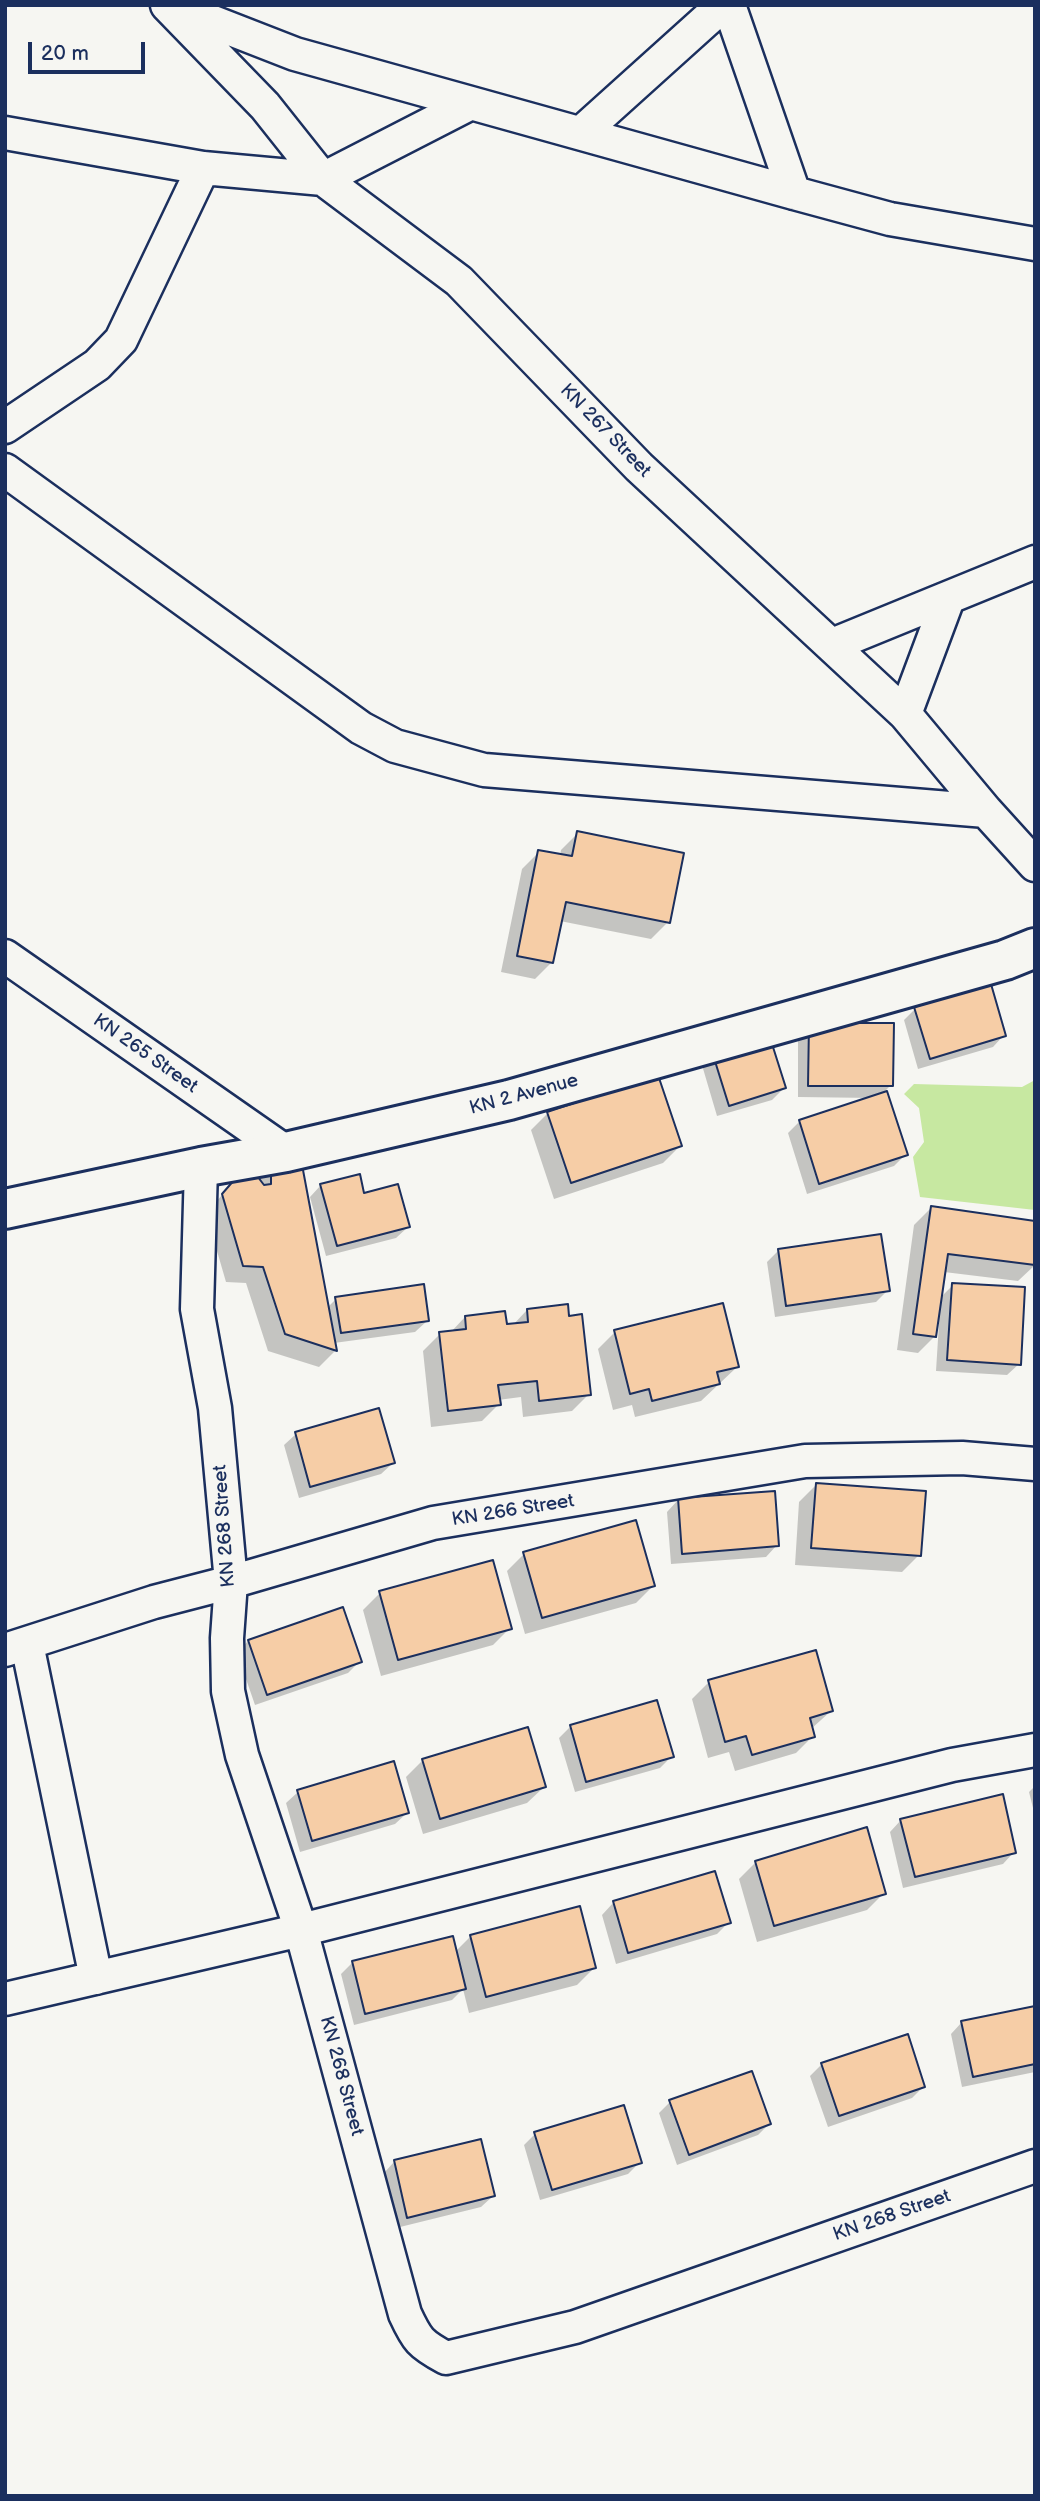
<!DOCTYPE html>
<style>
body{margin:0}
#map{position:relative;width:1040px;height:2501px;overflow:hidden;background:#f6f6f2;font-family:"Balsamiq Sans",sans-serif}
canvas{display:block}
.frame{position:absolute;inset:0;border:7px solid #1b2f5e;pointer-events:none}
.scale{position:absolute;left:28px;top:42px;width:117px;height:32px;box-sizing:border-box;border:4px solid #1b2f5e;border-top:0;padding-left:9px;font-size:21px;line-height:24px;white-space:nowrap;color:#1b2f5e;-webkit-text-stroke:5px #f6f6f2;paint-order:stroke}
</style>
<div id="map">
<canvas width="1040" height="2501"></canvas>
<div class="frame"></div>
<div class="scale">20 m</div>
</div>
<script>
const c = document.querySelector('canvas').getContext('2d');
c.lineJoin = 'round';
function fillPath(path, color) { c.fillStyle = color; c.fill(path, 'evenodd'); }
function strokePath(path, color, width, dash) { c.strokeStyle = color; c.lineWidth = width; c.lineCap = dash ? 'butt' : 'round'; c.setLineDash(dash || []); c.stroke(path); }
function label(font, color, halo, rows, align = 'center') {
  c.font = font + ' "Balsamiq Sans",sans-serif'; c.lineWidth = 6; c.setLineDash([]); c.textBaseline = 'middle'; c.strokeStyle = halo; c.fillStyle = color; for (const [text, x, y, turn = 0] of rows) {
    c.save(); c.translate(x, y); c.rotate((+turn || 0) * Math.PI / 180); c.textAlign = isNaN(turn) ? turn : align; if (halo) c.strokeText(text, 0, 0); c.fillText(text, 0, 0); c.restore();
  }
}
fillPath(new Path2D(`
 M 1035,1080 L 1035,1210 L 920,1197 L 913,1157 L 924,1142 L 919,1108 L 904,1094 L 914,1084 L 1022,1087 Z`), '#c7e8a1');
fillPath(new Path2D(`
 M 578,833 L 668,922 L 651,939 L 560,921 L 552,962 L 535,979 L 501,972 L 522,869 L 539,852 L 560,856 L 561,850 Z
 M 915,1009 L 1004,1035 L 993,1047 L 918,1069 L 904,1020 Z
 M 810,1024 L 891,1085 L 885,1091 L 906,1154 L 894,1166 L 807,1194 L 788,1133 L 799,1122 L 873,1098 L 798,1097 L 798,1036 Z
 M 699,1055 L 784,1088 L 772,1100 L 717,1116 Z
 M 548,1113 L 680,1146 L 663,1163 L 554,1199 L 531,1130 Z
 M 272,1161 L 327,1308 L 336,1299 L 427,1321 L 415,1332 L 334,1343 L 335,1351 L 319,1367 L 268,1351 L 246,1283 L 226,1282 L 206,1213 L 248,1166 Z
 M 321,1185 L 363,1195 L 408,1227 L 396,1238 L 326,1256 L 310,1197 Z
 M 931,1208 L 1035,1222 L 1035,1265 L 1018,1281 L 944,1272 L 940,1298 L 953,1285 L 1019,1364 L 1007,1375 L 936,1371 L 939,1323 L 937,1323 L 935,1336 L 918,1353 L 897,1350 L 914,1225 Z
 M 779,1250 L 888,1290 L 876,1302 L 775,1317 L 767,1262 Z
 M 527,1310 L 568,1318 L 589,1394 L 572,1411 L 523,1417 L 521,1397 L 498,1400 L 499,1404 L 482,1421 L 431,1427 L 423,1351 L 440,1334 L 450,1333 L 465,1317 L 505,1326 L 512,1326 Z
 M 615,1332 L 737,1367 L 701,1401 L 635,1417 L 632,1405 L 613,1410 L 598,1349 Z
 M 296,1434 L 393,1463 L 381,1474 L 299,1498 L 284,1445 Z
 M 816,1485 L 919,1555 L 902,1572 L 795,1565 L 799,1502 Z
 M 678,1500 L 777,1545 L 766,1557 L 671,1564 L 667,1512 Z
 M 524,1554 L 653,1586 L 636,1603 L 525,1634 L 507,1571 Z
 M 380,1593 L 510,1628 L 493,1645 L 381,1676 L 363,1610 Z
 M 248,1641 L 360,1661 L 348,1673 L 255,1705 L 237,1653 Z
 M 709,1682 L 831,1711 L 811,1729 L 813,1736 L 796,1753 L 735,1771 L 729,1752 L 708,1758 L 692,1699 Z
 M 571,1726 L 672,1756 L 660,1768 L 575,1792 L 559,1738 Z
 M 423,1760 L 544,1787 L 527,1803 L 423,1834 L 406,1777 Z
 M 1035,1786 L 1035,1816 L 1029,1792 Z
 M 298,1792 L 407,1813 L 395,1824 L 300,1852 L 286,1803 Z
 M 901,1820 L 1014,1852 L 1003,1864 L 903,1888 L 890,1832 Z
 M 756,1862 L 884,1893 L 867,1910 L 757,1942 L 739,1879 Z
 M 714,1873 L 729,1922 L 717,1934 L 616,1964 L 602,1915 L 613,1903 Z
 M 471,1936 L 594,1968 L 577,1985 L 469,2013 L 463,1989 L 452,2000 L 354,2025 L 341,1974 L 353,1962 L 455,1952 Z
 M 1035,2008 L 1035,2072 L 962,2087 L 951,2034 L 962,2022 Z
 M 822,2064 L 923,2087 L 912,2098 L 828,2127 L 810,2076 Z
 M 670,2102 L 769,2124 L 758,2135 L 677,2165 L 659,2113 Z
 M 535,2134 L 640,2162 L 628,2174 L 540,2200 L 524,2145 Z
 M 394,2162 L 493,2196 L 481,2207 L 396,2228 L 383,2174 Z`), '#0003');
const building = new Path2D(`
 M 577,831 L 684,853 L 670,923 L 566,902 L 553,963 L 517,956 L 538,850 L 572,856 Z
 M 991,984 L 1006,1036 L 930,1059 L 914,1007 Z
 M 809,1023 L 894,1023 L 893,1086 L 808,1086 Z
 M 766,1025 L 786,1088 L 729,1106 L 709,1042 Z
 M 658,1075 L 682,1146 L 571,1183 L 547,1112 Z
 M 887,1091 L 908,1155 L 819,1184 L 799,1120 Z
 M 300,1154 L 337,1351 L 285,1334 L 263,1267 L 243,1266 L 222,1194 L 248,1164 L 264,1185 L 271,1184 L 271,1159 Z
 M 360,1174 L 364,1193 L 398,1184 L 410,1227 L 337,1246 L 320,1184 Z
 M 931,1206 L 1035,1221 L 1035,1265 L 948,1254 L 936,1337 L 913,1334 Z
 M 881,1234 L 890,1291 L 786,1306 L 778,1249 Z
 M 952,1283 L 1025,1287 L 1021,1365 L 947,1360 Z
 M 424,1284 L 429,1321 L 341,1333 L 335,1297 Z
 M 723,1303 L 739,1367 L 717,1372 L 720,1384 L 652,1401 L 649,1389 L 630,1394 L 614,1330 Z
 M 568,1304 L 569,1316 L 582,1314 L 591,1395 L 539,1401 L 537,1381 L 498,1385 L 501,1405 L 448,1411 L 439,1332 L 466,1329 L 465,1316 L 505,1311 L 507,1324 L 528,1322 L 527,1309 Z
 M 379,1408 L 395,1463 L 310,1487 L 295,1432 Z
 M 816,1483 L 926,1491 L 921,1556 L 811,1548 Z
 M 775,1491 L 779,1546 L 682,1554 L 678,1498 Z
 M 636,1520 L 655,1586 L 542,1618 L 523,1552 Z
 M 493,1560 L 512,1629 L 398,1660 L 379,1591 Z
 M 343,1607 L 362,1662 L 267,1695 L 248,1640 Z
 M 816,1650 L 833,1711 L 810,1718 L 815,1737 L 752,1755 L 746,1736 L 725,1742 L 708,1680 Z
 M 657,1700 L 674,1757 L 586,1782 L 570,1725 Z
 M 528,1727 L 546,1787 L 440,1819 L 422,1759 Z
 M 394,1761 L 409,1813 L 312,1841 L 297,1790 Z
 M 1003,1794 L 1016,1853 L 915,1877 L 900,1819 Z
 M 867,1827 L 886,1894 L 774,1926 L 755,1861 Z
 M 715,1871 L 731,1923 L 628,1953 L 613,1901 Z
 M 580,1906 L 596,1968 L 486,1997 L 470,1935 Z
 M 453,1936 L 466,1989 L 365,2014 L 352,1961 Z
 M 1035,2006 L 1035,2064 L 973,2077 L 961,2021 Z
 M 908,2034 L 925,2087 L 839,2116 L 821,2063 Z
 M 752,2071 L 771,2124 L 689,2155 L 669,2100 Z
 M 624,2105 L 642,2163 L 552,2190 L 534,2132 Z
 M 481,2139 L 495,2196 L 407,2218 L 394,2160 Z`);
fillPath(building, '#f6cda6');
strokePath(building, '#1b2f5e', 2);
const street = new Path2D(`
 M 167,5 L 265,106 L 323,179 L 459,281 L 639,467 L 905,714 L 986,811 L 1035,865
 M 729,5 L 794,193
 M 177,8 L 295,54 L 794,193 L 890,219 L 1035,244
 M 5,133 L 203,168 L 323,179 L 471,103
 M 581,133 L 723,5
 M 5,427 L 97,365 L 121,340 L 203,168
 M 5,470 L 361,728 L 395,746 L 484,770 L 986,811
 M 832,645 L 1035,562
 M 905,714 L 948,599
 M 5,956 L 286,1152
 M 201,1167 L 197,1309 L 215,1408 L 231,1582 L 227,1638 L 228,1691 L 242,1755 L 301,1930 L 405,2314 C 417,2340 420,2344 446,2358 L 575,2327 L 1035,2166
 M 27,1644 L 96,1978
 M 5,1650 L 154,1602 L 231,1582 L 433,1523 L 805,1461 L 962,1458 L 1035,1464
 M 5,1999 L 301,1930 L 952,1765 L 1035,1750`);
const secondary = new Path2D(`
 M 5,1209 L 201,1167 L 286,1152 L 509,1100 L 1005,960 L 1035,948`);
strokePath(street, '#1b2f5e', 37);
strokePath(secondary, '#1b2f5e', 44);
strokePath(street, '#f6f6f2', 32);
strokePath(secondary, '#f6f6f2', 38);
label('19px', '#1b2f5e', '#f6f6f2', [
 ["KN 267 Street",605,431,46],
 ["KN 265 Street",145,1054,35],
 ["KN 2 Avenue",524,1095,-15],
 ["KN 266 Street",513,1511,-9],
 ["KN 268 Street",225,1526,-94],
 ["KN 268 Street",341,2076,75],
 ["KN 268 Street",892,2216,-19]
]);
</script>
